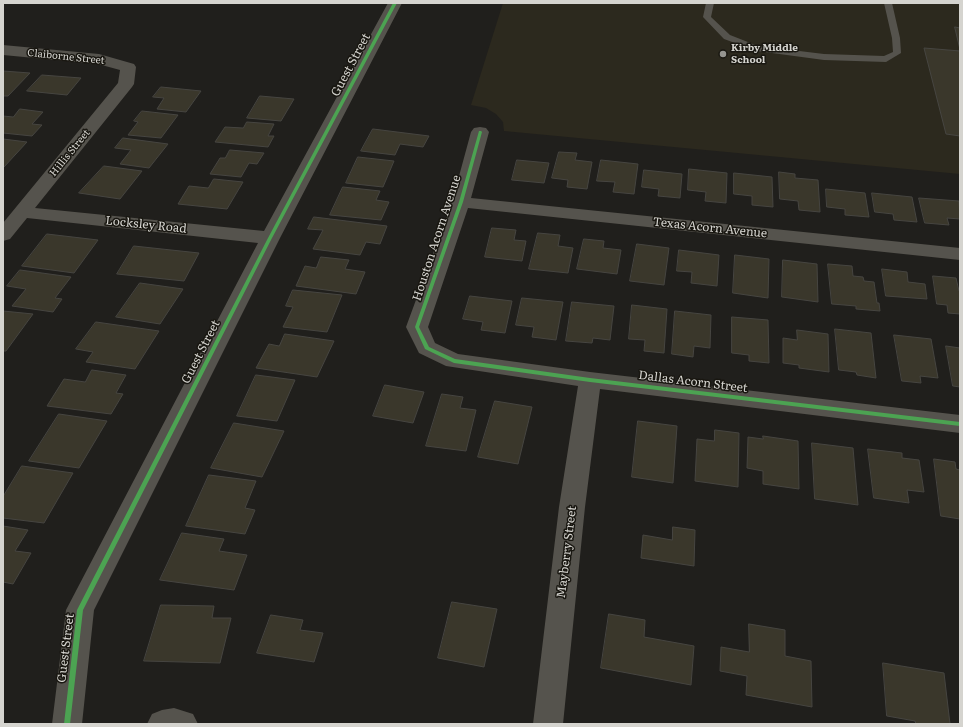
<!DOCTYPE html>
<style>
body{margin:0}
#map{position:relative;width:963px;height:727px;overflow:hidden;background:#201f1c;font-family:Literata,serif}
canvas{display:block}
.frame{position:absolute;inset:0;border:4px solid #d5d4cf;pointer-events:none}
</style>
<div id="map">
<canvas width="963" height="727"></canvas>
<div class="frame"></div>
</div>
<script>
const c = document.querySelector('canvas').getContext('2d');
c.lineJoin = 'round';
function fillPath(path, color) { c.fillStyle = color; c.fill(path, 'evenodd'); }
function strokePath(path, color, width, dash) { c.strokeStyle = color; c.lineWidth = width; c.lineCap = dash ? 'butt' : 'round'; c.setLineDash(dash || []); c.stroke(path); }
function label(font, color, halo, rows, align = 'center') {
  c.font = font + ' Literata,serif'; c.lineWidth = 3; c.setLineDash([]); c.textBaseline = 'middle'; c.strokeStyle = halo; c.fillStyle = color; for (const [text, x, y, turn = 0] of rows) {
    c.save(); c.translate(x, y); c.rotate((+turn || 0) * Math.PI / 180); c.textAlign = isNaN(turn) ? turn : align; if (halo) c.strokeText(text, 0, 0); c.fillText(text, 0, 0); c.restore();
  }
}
fillPath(new Path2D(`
 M 503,3 L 960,3 L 960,174 L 504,131 L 503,122 L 496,114 L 486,108 L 471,105 Z`), '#2c291e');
const building = new Path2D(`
 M 955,27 L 960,28 L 960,136 L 946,134 L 924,48 L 960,51 Z
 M 3,71 L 30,73 L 8,96 L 3,96 Z
 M 42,75 L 81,78 L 67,95 L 27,91 Z
 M 161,87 L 201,91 L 186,112 L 157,109 L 164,98 L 153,97 Z
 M 260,96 L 294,99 L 281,121 L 247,118 Z
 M 20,109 L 43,112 L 32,124 L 42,125 L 32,136 L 3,133 L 3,116 L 13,117 Z
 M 142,111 L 178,115 L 161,138 L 128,135 L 138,122 L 134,121 Z
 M 247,122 L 274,124 L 268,136 L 274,136 L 268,147 L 215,142 L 225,127 L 243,128 Z
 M 373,129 L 429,136 L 423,147 L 400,144 L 395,155 L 361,151 Z
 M 123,138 L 168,144 L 149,168 L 120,164 L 131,150 L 115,148 Z
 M 3,139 L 27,142 L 4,167 L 3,167 Z
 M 230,150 L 264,153 L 257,164 L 249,163 L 241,177 L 210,174 L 220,158 L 225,158 Z
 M 559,152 L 577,153 L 575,160 L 592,162 L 587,189 L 567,187 L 568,180 L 552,178 Z
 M 358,157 L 394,161 L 383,187 L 346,183 Z
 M 517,160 L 549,163 L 544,183 L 512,180 Z
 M 601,160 L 638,164 L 634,194 L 613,192 L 615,182 L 597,181 Z
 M 104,166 L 142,171 L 120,199 L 79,193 Z
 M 689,169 L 727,173 L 726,203 L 705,201 L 706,192 L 688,190 Z
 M 644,170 L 682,174 L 680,198 L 658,196 L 659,189 L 642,187 Z
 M 779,172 L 795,174 L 795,178 L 818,180 L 820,212 L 799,210 L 798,201 L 780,199 Z
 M 734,173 L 772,177 L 773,207 L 752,205 L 752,196 L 734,194 Z
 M 214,179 L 243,182 L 227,209 L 178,204 L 189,186 L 208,188 Z
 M 343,187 L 380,191 L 376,200 L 389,202 L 381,220 L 330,215 Z
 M 826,189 L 865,193 L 869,217 L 845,215 L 845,209 L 827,207 Z
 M 872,193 L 912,197 L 917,222 L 894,220 L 893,214 L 875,212 Z
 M 919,198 L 959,201 L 960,219 L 947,218 L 949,225 L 925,223 Z
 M 314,217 L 387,226 L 380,244 L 366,242 L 360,255 L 313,249 L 323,230 L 308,229 Z
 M 492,228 L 516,230 L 514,240 L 526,241 L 522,261 L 485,257 Z
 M 538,233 L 560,235 L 558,246 L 573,248 L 568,273 L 529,269 Z
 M 47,234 L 98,240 L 74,273 L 22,266 Z
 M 584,239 L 604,241 L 603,248 L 621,250 L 617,274 L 577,269 Z
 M 637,244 L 669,248 L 664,285 L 630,281 Z
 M 134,246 L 199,253 L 184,281 L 117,274 Z
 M 679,250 L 719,255 L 717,286 L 691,283 L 692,272 L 677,271 Z
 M 735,255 L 769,259 L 768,298 L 733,293 Z
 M 321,257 L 349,260 L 345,269 L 365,272 L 356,294 L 296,286 L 305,266 L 316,268 Z
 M 783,260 L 817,264 L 818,302 L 782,297 Z
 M 828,264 L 852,266 L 853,276 L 863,277 L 864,281 L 874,282 L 877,303 L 879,303 L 880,311 L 856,309 L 856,306 L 832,304 Z
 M 882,269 L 907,272 L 908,282 L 925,284 L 927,299 L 886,296 Z
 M 20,270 L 71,277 L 55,298 L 62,299 L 53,312 L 12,306 L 26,289 L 7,286 Z
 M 933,276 L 956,278 L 959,291 L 960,291 L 960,314 L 948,313 L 947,305 L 937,304 Z
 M 140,283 L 183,289 L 160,324 L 116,317 Z
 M 293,290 L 342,295 L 327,332 L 283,327 L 293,307 L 286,306 Z
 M 470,296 L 512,301 L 505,333 L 481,330 L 483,322 L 463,319 Z
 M 522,298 L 563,302 L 556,340 L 532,337 L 534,327 L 516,325 Z
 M 572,302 L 614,306 L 610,340 L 593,338 L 592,343 L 566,341 Z
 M 632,305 L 667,309 L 664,353 L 644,351 L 645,340 L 629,339 Z
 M 3,311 L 33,314 L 6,351 L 3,351 Z
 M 675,311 L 711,315 L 710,348 L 694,346 L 693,357 L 672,354 Z
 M 732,317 L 768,320 L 769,363 L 749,361 L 749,355 L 732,353 Z
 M 96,322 L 159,331 L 135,369 L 86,362 L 93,352 L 76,349 Z
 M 835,329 L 871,333 L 876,378 L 857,375 L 856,372 L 839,370 Z
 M 797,330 L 828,334 L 829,372 L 799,368 L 799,365 L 783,363 L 783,338 L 797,340 Z
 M 285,334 L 334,341 L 317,377 L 256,368 L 269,344 L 279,346 Z
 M 894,335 L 931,339 L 938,378 L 920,376 L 921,383 L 902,381 Z
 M 946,346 L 960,348 L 960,387 L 953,386 Z
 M 92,370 L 126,375 L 116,393 L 123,394 L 111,414 L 47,406 L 64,379 L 85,382 Z
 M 256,375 L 295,380 L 277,421 L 237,416 Z
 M 385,385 L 424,392 L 413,423 L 373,416 Z
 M 442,394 L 463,397 L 460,408 L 476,410 L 466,451 L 426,446 Z
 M 495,401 L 532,407 L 518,464 L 478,457 Z
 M 59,414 L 107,421 L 79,468 L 29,461 Z
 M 638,421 L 677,426 L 673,483 L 632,477 Z
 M 234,423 L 284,431 L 262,477 L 211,468 Z
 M 715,430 L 739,433 L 738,487 L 695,481 L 697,439 L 714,441 Z
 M 763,436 L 798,441 L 799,489 L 763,484 L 763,471 L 747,468 L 748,437 L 763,439 Z
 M 812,443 L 853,448 L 858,505 L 815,499 Z
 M 868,449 L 902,453 L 902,458 L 919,460 L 924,492 L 907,490 L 909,503 L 874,498 Z
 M 934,459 L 955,462 L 956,469 L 960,470 L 960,519 L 941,516 Z
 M 22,466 L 73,473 L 44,523 L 3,518 L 3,497 Z
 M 209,475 L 256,481 L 245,508 L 255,510 L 245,534 L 186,526 Z
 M 3,526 L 28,530 L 15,551 L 31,553 L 13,584 L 3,582 Z
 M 673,527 L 695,530 L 694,566 L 641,558 L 643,535 L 672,540 Z
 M 182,533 L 224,539 L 219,551 L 247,555 L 234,590 L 160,580 Z
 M 452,602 L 497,609 L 484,667 L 438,658 Z
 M 161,605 L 214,606 L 212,618 L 231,618 L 220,663 L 144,661 Z
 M 609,614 L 645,620 L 644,637 L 694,646 L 691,685 L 601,668 Z
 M 271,615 L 303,620 L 300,630 L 323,633 L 314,662 L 257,653 Z
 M 749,624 L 785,630 L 785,656 L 811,661 L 812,707 L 746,695 L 747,676 L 720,671 L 721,647 L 749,652 Z
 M 883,663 L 944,673 L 950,724 L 916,724 L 915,721 L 887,716 Z`);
fillPath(building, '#3a372b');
strokePath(building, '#464541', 1);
fillPath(new Path2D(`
 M 706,3 L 714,3 L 711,17 L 730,35 L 758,46 L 824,54 L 884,56 L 893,52 L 892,38 L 884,3 L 892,3 L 900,38 L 901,53 L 886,62 L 824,60 L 757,51 L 724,39 L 703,17 Z`), '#55534d');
fillPath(new Path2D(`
 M 388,3 L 402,3 L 280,238 L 94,610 L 82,724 L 52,724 L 66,610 L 258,243 L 27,218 L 10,239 L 3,241 L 3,223 L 118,83 L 120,70 L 98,64 L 3,55 L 3,45 L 99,54 L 134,64 L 136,67 L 134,84 L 132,87 L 35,208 L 264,231 Z
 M 480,127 L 486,128 L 489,132 L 471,198 L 960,248 L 960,260 L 468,208 L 428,327 L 435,343 L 458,354 L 590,372 L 960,415 L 960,433 L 600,389 L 585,507 L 563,724 L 533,724 L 559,507 L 578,386 L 446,366 L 419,353 L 406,327 L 452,202 L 471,132 L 474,128 Z
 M 174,708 L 193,714 L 198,724 L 147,724 L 152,714 L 162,710 Z`), '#55534d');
fillPath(new Path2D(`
 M 393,3 L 397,3 L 272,238 L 83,610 L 70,724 L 64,724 L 77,610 L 268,238 Z
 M 479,131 L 481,131 L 482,132 L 463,202 L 419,327 L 429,347 L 455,359 L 590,378 L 960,422 L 960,426 L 590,382 L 454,363 L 425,349 L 415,327 L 459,202 Z`), '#4ca352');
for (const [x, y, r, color] of [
 [723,54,4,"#969590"]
]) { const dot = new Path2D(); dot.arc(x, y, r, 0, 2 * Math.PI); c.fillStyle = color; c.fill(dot); strokePath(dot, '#191711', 1.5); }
label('bold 10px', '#d5d4cf', '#191711', [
 ["Kirby Middle",731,48],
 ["School",731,60]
], 'left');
label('10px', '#d5d4cf', '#191711', [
 ["Claiborne Street",66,57,6],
 ["Hillis Street",70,153,-51]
]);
label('12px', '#d5d4cf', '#191711', [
 ["Guest Street",351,65,-62],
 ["Locksley Road",146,225,6],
 ["Texas Acorn Avenue",710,228,6],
 ["Houston Acorn Avenue",437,238,-72],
 ["Guest Street",201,352,-63],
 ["Dallas Acorn Street",693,382,7],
 ["Mayberry Street",567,552,-83],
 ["Guest Street",66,648,-83]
]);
</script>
